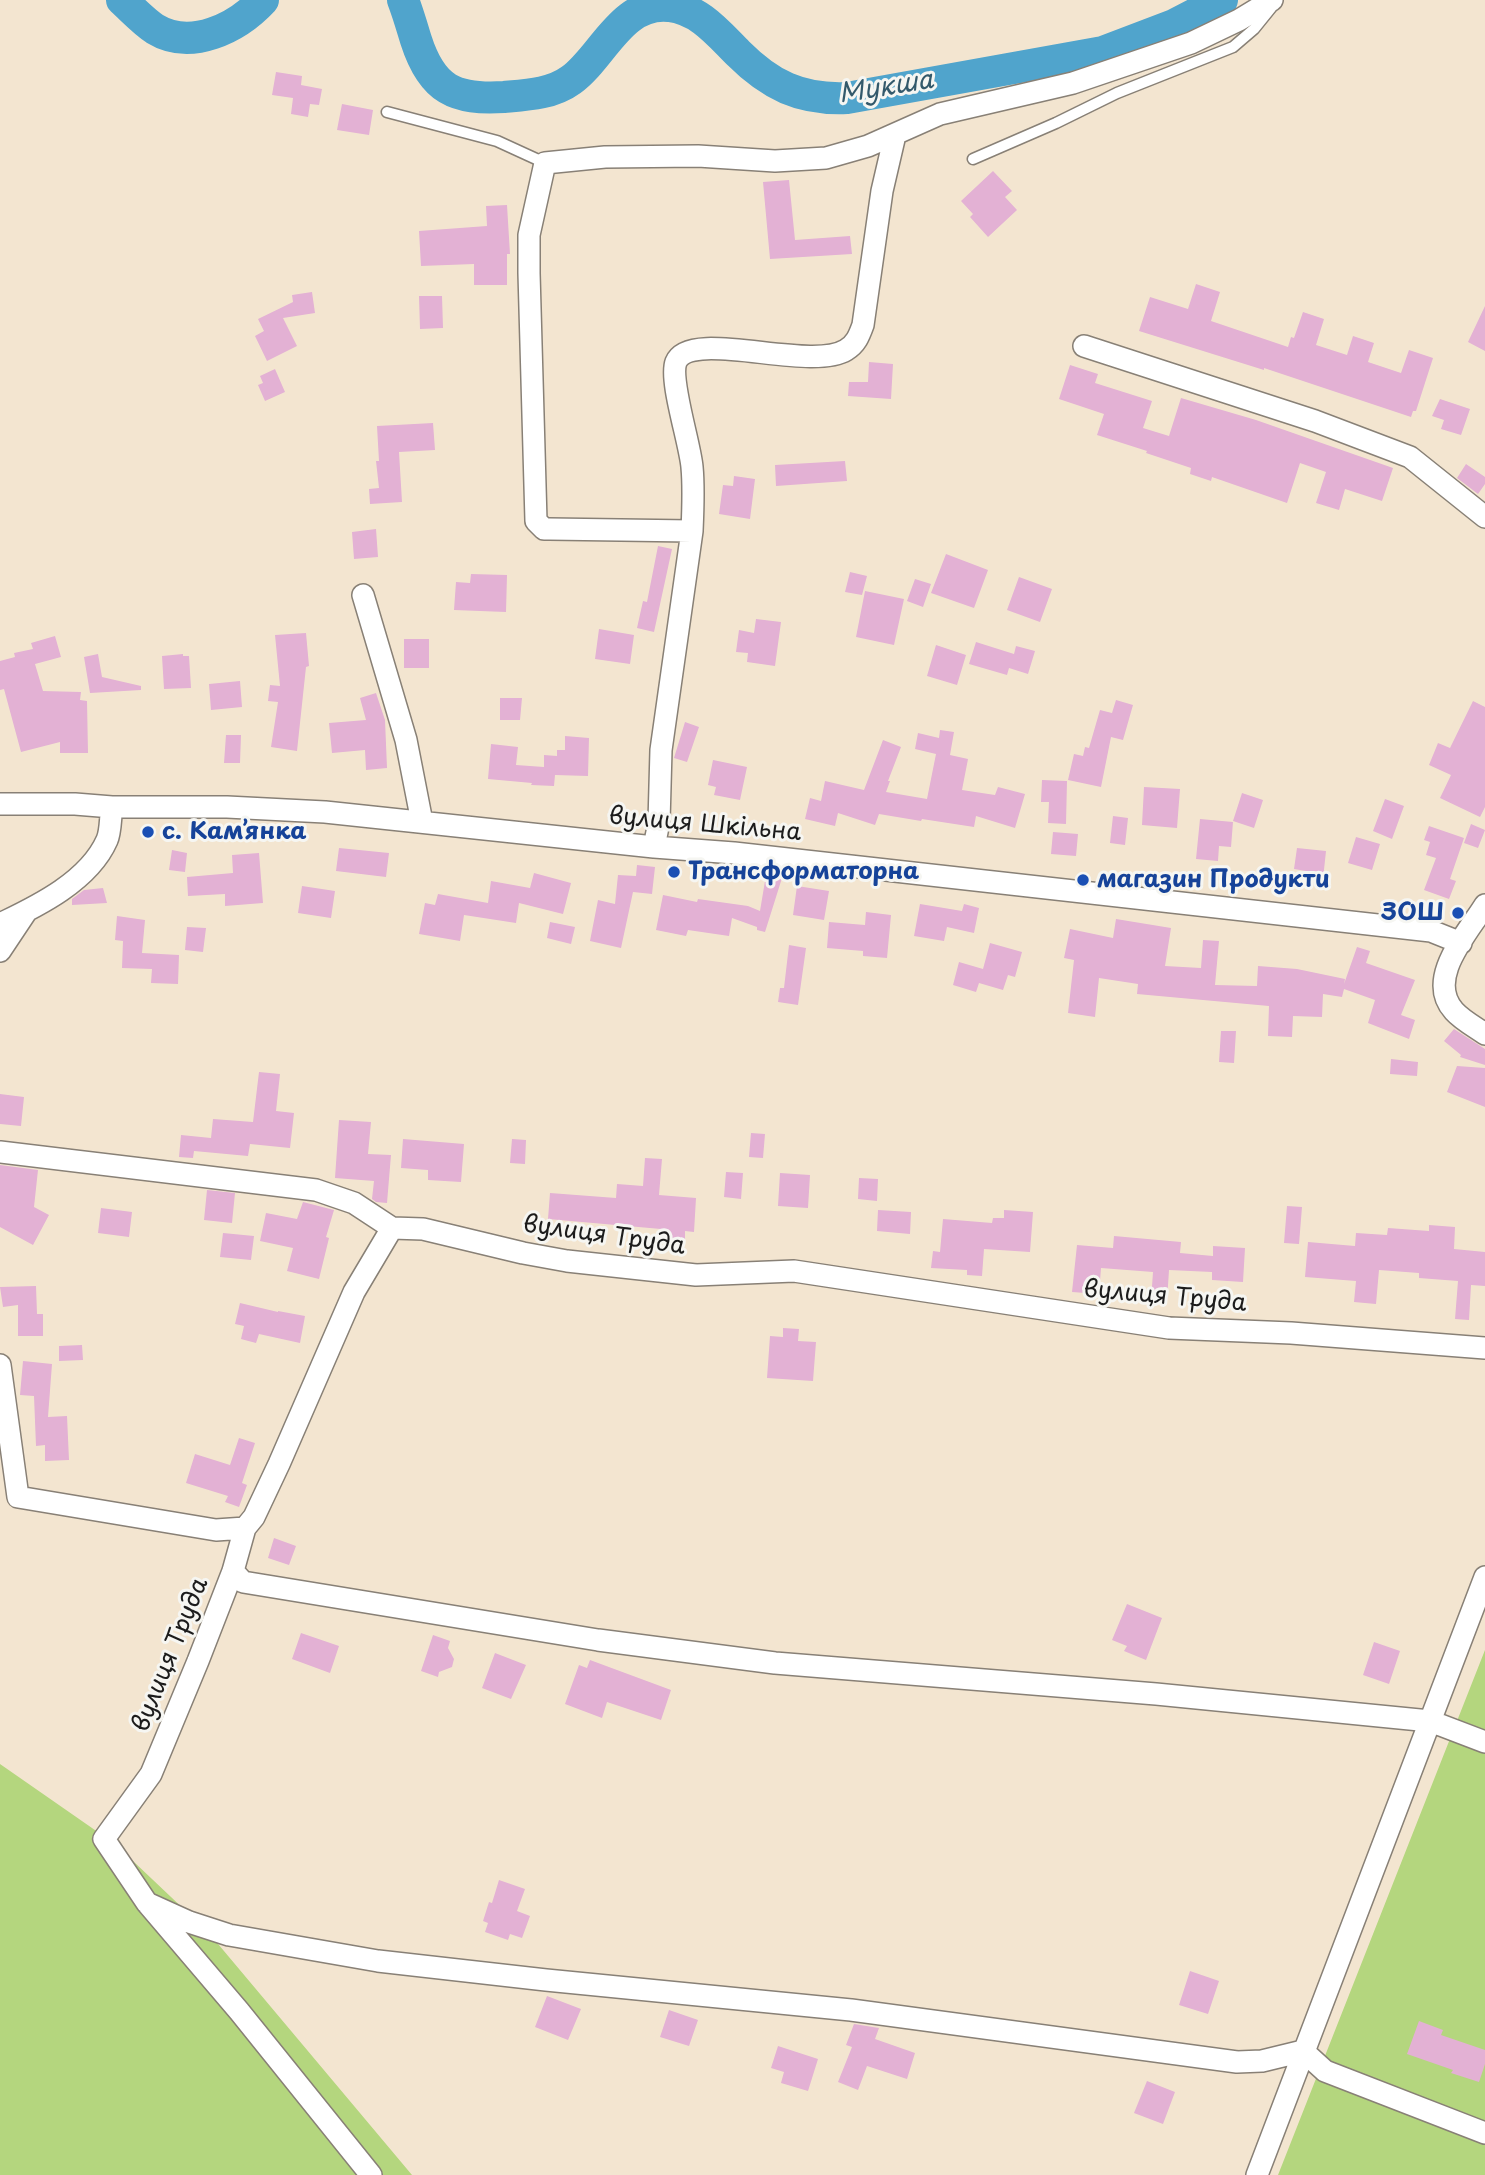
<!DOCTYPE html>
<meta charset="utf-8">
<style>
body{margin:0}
canvas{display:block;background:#f3e5d0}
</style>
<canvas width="1485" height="2175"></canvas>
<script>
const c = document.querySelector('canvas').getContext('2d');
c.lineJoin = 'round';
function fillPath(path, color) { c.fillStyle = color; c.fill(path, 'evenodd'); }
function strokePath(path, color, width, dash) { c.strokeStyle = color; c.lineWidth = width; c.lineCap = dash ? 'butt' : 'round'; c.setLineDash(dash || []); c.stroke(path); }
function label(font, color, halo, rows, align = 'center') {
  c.font = font + ' "Playpen Sans",sans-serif'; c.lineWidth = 6; c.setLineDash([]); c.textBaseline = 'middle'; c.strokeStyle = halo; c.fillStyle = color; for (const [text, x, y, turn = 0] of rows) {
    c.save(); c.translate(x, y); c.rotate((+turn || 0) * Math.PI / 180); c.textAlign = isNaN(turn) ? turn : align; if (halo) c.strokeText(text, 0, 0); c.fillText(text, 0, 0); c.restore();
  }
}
fillPath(new Path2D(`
 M 1485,1650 L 1485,2175 L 1278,2175 Z
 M 0,1764 L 115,1844 L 208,1932 L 412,2175 L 0,2175 Z`), '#b4d67e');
strokePath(new Path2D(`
 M 122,0 C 133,10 143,21 155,29 C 191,51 237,28 263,0
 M 403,0 C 408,13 412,27 416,40 C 432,90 455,100 504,97 C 527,95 552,94 571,80 C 603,57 621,1 669,6 C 700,10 717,32 738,53 C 770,85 800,100 847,98 L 1103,52 L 1174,25 L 1222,0`), '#50a4cc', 32);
fillPath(new Path2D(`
 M 276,72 L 302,76 L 301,85 L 322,89 L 319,105 L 310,104 L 308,117 L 291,114 L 293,98 L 272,95 Z
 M 342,104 L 373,110 L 369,135 L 337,130 Z
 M 993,171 L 1012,191 L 1005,197 L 1017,210 L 988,237 L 970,217 L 973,214 L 961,201 Z
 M 789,180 L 795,240 L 850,236 L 852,254 L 770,259 L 763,182 Z
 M 507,205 L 510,254 L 507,254 L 507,285 L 474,285 L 474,264 L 421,266 L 419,231 L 487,226 L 486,206 Z
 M 1196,284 L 1220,292 L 1211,321 L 1288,347 L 1291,337 L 1294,338 L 1303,312 L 1324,319 L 1316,345 L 1347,355 L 1353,336 L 1374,343 L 1368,362 L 1401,373 L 1409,350 L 1433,358 L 1416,411 L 1413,411 L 1411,417 L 1264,368 L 1264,370 L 1139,331 L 1150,297 L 1188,309 Z
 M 312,292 L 315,313 L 283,318 L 297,346 L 267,361 L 255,336 L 264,331 L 258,319 L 293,302 L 292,295 Z
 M 419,296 L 442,296 L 443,328 L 420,329 Z
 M 1485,306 L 1485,351 L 1468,342 Z
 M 869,362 L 893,364 L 891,399 L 848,396 L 849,382 L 868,382 Z
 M 1070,365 L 1098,374 L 1095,383 L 1152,401 L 1143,428 L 1169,436 L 1181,398 L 1256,420 L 1393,468 L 1382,501 L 1345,489 L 1339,510 L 1316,503 L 1326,472 L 1300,463 L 1287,503 L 1212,477 L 1211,481 L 1190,474 L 1191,468 L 1146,453 L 1147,451 L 1097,435 L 1104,414 L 1059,399 Z
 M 275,369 L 285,392 L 265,401 L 258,385 L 263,383 L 260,376 Z
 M 1440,399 L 1470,409 L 1461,435 L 1441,429 L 1444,420 L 1432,416 Z
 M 433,423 L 435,450 L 399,452 L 402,502 L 370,504 L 369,489 L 379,488 L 376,461 L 379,461 L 377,426 Z
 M 845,461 L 847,481 L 776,486 L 775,465 Z
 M 1466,464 L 1485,477 L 1485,484 L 1478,494 L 1457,478 Z
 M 734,476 L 755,479 L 750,519 L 719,514 L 723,485 L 733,486 Z
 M 376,529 L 378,557 L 354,559 L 352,532 Z
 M 658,546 L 672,549 L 654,632 L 637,628 L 643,601 L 647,602 Z
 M 946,554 L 988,570 L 974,608 L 931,593 Z
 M 850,572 L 867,576 L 862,595 L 845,592 Z
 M 471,574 L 507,575 L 506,612 L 454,610 L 456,582 L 470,583 Z
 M 1019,577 L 1052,589 L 1040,622 L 1007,610 Z
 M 915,579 L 931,584 L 923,607 L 907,601 Z
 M 865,591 L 904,599 L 894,645 L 856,637 Z
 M 756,619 L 781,622 L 775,666 L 747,662 L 748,653 L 736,652 L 739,630 L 754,633 Z
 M 599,629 L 634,635 L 630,664 L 595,659 Z
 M 306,633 L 309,666 L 306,667 L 297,751 L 271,747 L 278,702 L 268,701 L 270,685 L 280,686 L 275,635 Z
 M 55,636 L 61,657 L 35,664 L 43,691 L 81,692 L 80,700 L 87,701 L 88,753 L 60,753 L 60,742 L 21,752 L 4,689 L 0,690 L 0,661 L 15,657 L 14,653 L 33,649 L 31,643 Z
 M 404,639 L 429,639 L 429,668 L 404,668 Z
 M 976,642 L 1014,654 L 1016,646 L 1035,651 L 1028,674 L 1009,668 L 1007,675 L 969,664 Z
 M 936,645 L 966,655 L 957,685 L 927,676 Z
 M 98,654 L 102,677 L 141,686 L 141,690 L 90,693 L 84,657 Z
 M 183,654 L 183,656 L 189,656 L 191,688 L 164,689 L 162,656 Z
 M 240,681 L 242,707 L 211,710 L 209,684 Z
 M 376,693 L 385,720 L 387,768 L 366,770 L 365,750 L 332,753 L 329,723 L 366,720 L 360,698 Z
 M 500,698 L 522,698 L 520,720 L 500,720 Z
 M 1116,700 L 1133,705 L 1123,740 L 1111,737 L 1101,787 L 1068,780 L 1074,754 L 1083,756 L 1085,747 L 1089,748 L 1100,710 L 1112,713 Z
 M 1473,701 L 1485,707 L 1485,807 L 1480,817 L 1440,798 L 1451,775 L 1429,765 L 1438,743 L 1450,748 Z
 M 685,722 L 699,727 L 687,762 L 674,758 Z
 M 940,730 L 954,732 L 950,755 L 968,759 L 962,790 L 995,795 L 998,787 L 1025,794 L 1015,828 L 976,816 L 974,827 L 922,819 L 921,821 L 879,814 L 875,825 L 838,813 L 835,826 L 805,819 L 810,798 L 821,801 L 825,781 L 864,790 L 883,740 L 901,747 L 888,781 L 890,781 L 886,792 L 927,799 L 936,754 L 915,749 L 918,733 L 939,738 Z
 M 226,735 L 241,735 L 240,763 L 224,763 Z
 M 565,736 L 589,738 L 588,776 L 555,775 L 554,786 L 531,785 L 532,783 L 488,779 L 491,744 L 518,747 L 516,765 L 544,767 L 544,755 L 557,756 L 557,750 L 565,750 Z
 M 713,760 L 747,767 L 740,800 L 714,795 L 716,787 L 708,785 Z
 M 1042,780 L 1067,781 L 1066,824 L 1048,823 L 1049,802 L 1041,802 Z
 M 1144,787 L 1180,789 L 1177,828 L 1142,825 Z
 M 1242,793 L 1263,800 L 1254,828 L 1233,821 Z
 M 1385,799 L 1404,806 L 1392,839 L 1373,831 Z
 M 1113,816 L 1128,818 L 1125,845 L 1110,843 Z
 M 1200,819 L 1233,822 L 1231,847 L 1219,846 L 1218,861 L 1196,859 Z
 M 1471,824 L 1485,830 L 1478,848 L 1464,843 Z
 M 1429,826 L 1464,838 L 1450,879 L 1456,881 L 1449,899 L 1424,890 L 1436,858 L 1426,855 L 1430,842 L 1424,840 Z
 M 1053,832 L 1078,834 L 1076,856 L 1051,854 Z
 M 1356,837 L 1380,844 L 1372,870 L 1348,863 Z
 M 339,848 L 389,853 L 386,877 L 336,871 Z
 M 1297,848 L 1326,851 L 1323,879 L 1305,877 L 1306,871 L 1294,869 Z
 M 172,850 L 187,853 L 185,872 L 169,870 Z
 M 259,853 L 263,903 L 225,906 L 225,894 L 188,896 L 187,877 L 233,873 L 232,855 Z
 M 637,865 L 655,867 L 652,894 L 633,892 L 621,948 L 590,941 L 598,900 L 615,904 L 618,875 L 636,876 Z
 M 534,873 L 571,883 L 563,914 L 519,903 L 516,923 L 464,915 L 460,941 L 419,934 L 425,903 L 435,905 L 438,894 L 488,903 L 491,881 L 530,888 Z
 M 766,875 L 782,878 L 765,932 L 757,930 L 757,927 L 732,918 L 729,936 L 688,930 L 686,936 L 656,930 L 663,895 L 697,902 L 698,899 L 748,906 L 760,911 Z
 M 302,886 L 335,891 L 331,918 L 298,913 Z
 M 797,886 L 829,891 L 824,920 L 793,915 Z
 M 103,888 L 107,903 L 72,905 L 72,899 L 84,890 Z
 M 920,904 L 962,911 L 964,904 L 979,908 L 974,933 L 947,927 L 944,941 L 914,936 Z
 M 866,912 L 891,915 L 887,958 L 863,956 L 863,951 L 827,948 L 829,922 L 865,925 Z
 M 117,916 L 145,920 L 142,953 L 179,955 L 178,984 L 151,983 L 152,969 L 122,968 L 123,941 L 115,940 Z
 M 1116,919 L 1171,928 L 1165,966 L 1201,968 L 1203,940 L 1219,941 L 1215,985 L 1257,986 L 1258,966 L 1297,969 L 1345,979 L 1344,984 L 1357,947 L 1370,951 L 1366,963 L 1415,980 L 1401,1015 L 1415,1020 L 1409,1039 L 1368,1023 L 1375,1000 L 1344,989 L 1342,997 L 1323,994 L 1322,1017 L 1293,1016 L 1292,1037 L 1268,1036 L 1269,1006 L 1137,994 L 1138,984 L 1099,978 L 1095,1017 L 1068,1013 L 1074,960 L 1064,958 L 1070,929 L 1113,938 Z
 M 550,922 L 575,927 L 571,944 L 547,938 Z
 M 187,927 L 206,928 L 203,952 L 185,950 Z
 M 990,943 L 1022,952 L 1015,977 L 1008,975 L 1003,990 L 979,983 L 976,992 L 953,985 L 959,962 L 983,969 Z
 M 789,945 L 806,948 L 798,1005 L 778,1002 L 780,988 L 784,988 Z
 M 1454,1029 L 1485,1049 L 1485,1065 L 1460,1057 L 1461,1055 L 1444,1041 Z
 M 1221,1031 L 1236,1031 L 1234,1063 L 1219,1062 Z
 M 1391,1059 L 1418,1062 L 1417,1076 L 1390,1074 Z
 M 1457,1066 L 1485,1068 L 1485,1107 L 1447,1092 Z
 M 259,1072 L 280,1074 L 276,1111 L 294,1113 L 290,1148 L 250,1144 L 248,1156 L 194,1151 L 193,1158 L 179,1157 L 181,1135 L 211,1138 L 213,1119 L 253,1122 Z
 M 0,1094 L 24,1097 L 21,1126 L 0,1124 Z
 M 339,1120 L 371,1122 L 368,1154 L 391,1155 L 387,1203 L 376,1202 L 372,1199 L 374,1181 L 335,1178 Z
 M 751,1133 L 765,1134 L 763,1158 L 749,1157 Z
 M 403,1139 L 464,1144 L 461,1182 L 428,1180 L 428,1170 L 401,1168 Z
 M 512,1139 L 526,1140 L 525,1164 L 510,1163 Z
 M 645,1158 L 662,1159 L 659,1195 L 696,1198 L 694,1232 L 685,1231 L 685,1240 L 671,1238 L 671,1232 L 661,1232 L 661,1229 L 548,1219 L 550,1193 L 616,1198 L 617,1184 L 643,1186 Z
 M 0,1165 L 38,1170 L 34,1207 L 49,1215 L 33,1245 L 0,1227 Z
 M 726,1172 L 743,1173 L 741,1199 L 724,1197 Z
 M 780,1173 L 810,1175 L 808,1208 L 778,1206 Z
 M 859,1178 L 878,1179 L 877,1201 L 858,1199 Z
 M 207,1190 L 235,1193 L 232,1223 L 204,1220 Z
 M 303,1202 L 334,1210 L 326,1237 L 329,1238 L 319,1279 L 287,1271 L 293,1248 L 260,1241 L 266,1213 L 297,1219 Z
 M 1287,1206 L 1302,1207 L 1299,1244 L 1284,1243 Z
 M 101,1208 L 132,1212 L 129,1237 L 98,1233 Z
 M 878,1210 L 911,1212 L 910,1234 L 877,1231 Z
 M 1004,1210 L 1033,1212 L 1030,1252 L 984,1249 L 982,1276 L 967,1275 L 967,1270 L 931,1268 L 933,1251 L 940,1252 L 943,1219 L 992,1223 L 993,1218 L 1004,1218 Z
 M 1429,1225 L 1455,1227 L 1454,1249 L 1485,1252 L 1485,1286 L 1471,1285 L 1469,1320 L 1455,1319 L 1458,1281 L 1419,1278 L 1419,1273 L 1379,1270 L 1376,1304 L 1354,1302 L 1356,1281 L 1305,1277 L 1308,1242 L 1355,1246 L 1356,1233 L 1387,1235 L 1388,1228 L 1429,1231 Z
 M 223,1233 L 254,1236 L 251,1260 L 220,1257 Z
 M 1114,1236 L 1181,1242 L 1180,1253 L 1213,1256 L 1213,1246 L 1245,1248 L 1243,1282 L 1212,1280 L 1212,1272 L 1169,1270 L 1167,1301 L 1151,1301 L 1153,1272 L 1101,1268 L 1099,1294 L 1072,1292 L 1077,1245 L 1113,1248 Z
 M 36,1286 L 37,1314 L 43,1314 L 43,1336 L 18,1336 L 18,1305 L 3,1307 L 0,1287 Z
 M 240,1303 L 278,1312 L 278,1311 L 305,1316 L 300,1343 L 259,1334 L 256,1343 L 241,1339 L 244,1326 L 235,1324 Z
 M 783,1328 L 799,1329 L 798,1341 L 816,1342 L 813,1381 L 767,1378 L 770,1336 L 783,1337 Z
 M 82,1345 L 83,1360 L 59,1361 L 59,1346 Z
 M 23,1361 L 52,1364 L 48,1417 L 67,1416 L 69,1460 L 45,1461 L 45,1445 L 36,1446 L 34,1396 L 20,1395 Z
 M 239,1438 L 255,1443 L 242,1483 L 247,1485 L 239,1507 L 225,1502 L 228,1496 L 186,1483 L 195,1454 L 230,1465 Z
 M 274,1538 L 296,1546 L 289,1565 L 268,1558 Z
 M 1127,1604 L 1162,1618 L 1146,1660 L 1124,1651 L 1127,1646 L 1112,1640 Z
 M 301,1633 L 339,1646 L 330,1673 L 292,1659 Z
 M 433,1635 L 450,1641 L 448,1648 L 454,1659 L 452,1667 L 439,1672 L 438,1677 L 421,1671 Z
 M 1374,1642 L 1400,1651 L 1389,1684 L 1363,1675 Z
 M 495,1653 L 526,1665 L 511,1699 L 482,1688 Z
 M 590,1660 L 671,1690 L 661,1720 L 607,1702 L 602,1718 L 565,1704 L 579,1665 L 587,1668 Z
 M 499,1880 L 525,1889 L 517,1911 L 530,1916 L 522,1938 L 510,1934 L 508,1940 L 485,1932 L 488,1923 L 483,1921 L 489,1902 L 492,1903 Z
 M 1190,1971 L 1219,1981 L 1208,2014 L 1179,2005 Z
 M 547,1996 L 581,2009 L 568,2040 L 535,2027 Z
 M 669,2010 L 698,2020 L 689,2046 L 660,2037 Z
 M 1419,2021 L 1443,2030 L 1441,2035 L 1485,2050 L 1485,2064 L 1479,2082 L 1451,2073 L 1453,2070 L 1407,2054 Z
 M 854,2024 L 879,2028 L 875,2039 L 915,2053 L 907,2079 L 867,2066 L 858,2090 L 838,2082 L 852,2047 L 846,2045 Z
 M 778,2046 L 818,2059 L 808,2091 L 781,2083 L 784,2072 L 771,2068 Z
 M 1147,2081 L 1175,2092 L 1163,2124 L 1134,2113 Z`), '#e3b1d4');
const service = new Path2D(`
 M 387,112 L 497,141 L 545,163
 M 973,159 L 1056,123 L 1117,93 L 1233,47 L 1254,29 L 1271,8`);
const minor = new Path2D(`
 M 1084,346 L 1315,421 L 1410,457 L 1485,517
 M 692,531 C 693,509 694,488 692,467 C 690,443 669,380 676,362 C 690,328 810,372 846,350 C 856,344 859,336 863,325 L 882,191 L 895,135
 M 363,595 L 406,740 L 422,822
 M 0,804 L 75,804 L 112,807 L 227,807 L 325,812 L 654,847 L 734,853 L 1431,931 L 1461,943
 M 654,847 L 659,822 L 661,750 L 692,531 L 549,529 L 544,529 L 536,521 L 529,273 L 529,235 L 545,163 L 605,157 L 698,156 L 775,161 L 826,158 L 868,146 L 940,114 L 1073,83 L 1191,43 L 1239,20 L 1272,0
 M 1485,905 C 1467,934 1425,979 1454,1011 C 1462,1020 1475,1027 1485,1034
 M 0,924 C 38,906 89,881 107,840 C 111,831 110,818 112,807
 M 0,951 L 26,912
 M 0,1152 L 316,1190 L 354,1203 L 392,1228
 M 392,1228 L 423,1229 L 523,1253 L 567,1261 L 696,1275 L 794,1271 L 1169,1328 L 1291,1333 L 1485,1348
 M 0,1365 L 18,1497 L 216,1530 L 245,1528
 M 233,1571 L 243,1582 L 598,1640 L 775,1663 L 1156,1694 L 1430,1721 L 1485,1742
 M 147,1903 L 189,1922 L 229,1935 L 378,1961 L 546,1980 L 851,2010 L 1237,2062 L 1262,2061 L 1303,2051 L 1325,2071 L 1485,2133
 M 371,2175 L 239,2011 L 147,1903 L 104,1839 L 151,1774 L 198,1661 L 233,1571 L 245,1528 L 254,1517 L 279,1464 L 354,1292 L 392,1228
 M 1257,2175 L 1485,1577`);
strokePath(service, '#888076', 13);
strokePath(minor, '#888076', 24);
strokePath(service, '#fff', 10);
strokePath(minor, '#fff', 21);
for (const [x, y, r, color] of [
 [148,832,7,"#1a4fb4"],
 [674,872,7,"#1a4fb4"],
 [1083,880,7,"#1a4fb4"],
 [1458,913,7,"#1a4fb4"]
]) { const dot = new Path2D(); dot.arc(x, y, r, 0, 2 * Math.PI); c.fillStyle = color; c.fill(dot); strokePath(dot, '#f6f6f2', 2.5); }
label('24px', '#1c1c1c', '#f6f6f2', [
 ["вулиця Шкільна",705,825,5],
 ["вулиця Труда",604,1236,8],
 ["вулиця Труда",1165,1297,5],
 ["вулиця Труда",171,1655,-68]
]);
label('bold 24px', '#164399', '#f6f6f2', [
 ["с. Кам’янка",162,832],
 ["Трансформаторна",688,872],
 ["магазин Продукти",1097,880],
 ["ЗОШ",1444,913,"right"]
], 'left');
label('italic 26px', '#33596b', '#f6f6f2', [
 ["Мукша",886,88,-9]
]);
</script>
